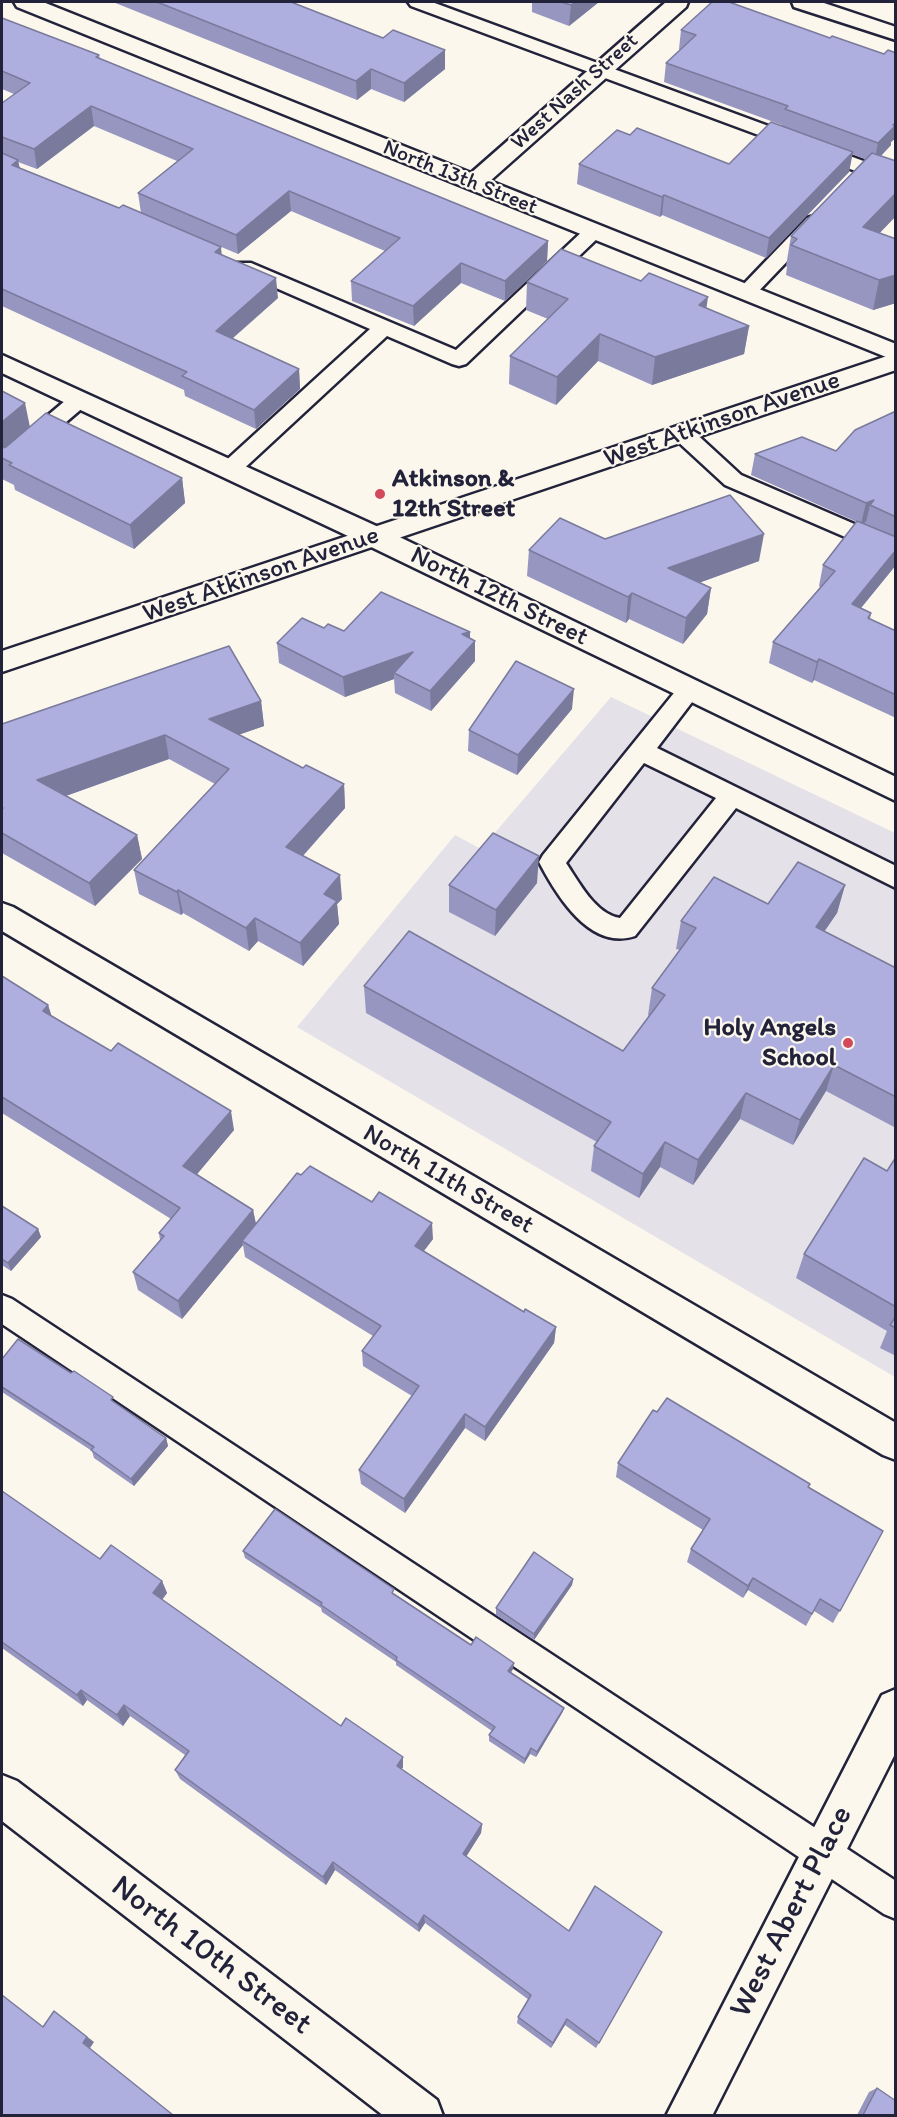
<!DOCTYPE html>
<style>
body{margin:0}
#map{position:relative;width:897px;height:2117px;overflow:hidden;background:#fbf7ec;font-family:Itim,sans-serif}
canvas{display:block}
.frame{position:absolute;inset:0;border:3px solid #22223b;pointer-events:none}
</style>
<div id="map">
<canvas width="897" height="2117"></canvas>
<div class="frame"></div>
</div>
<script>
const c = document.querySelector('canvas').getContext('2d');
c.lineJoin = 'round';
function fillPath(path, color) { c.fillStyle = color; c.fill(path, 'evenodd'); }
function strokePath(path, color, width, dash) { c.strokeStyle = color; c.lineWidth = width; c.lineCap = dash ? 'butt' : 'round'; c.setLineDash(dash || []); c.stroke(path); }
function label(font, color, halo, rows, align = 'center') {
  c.font = font + ' Itim,sans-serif'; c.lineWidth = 4.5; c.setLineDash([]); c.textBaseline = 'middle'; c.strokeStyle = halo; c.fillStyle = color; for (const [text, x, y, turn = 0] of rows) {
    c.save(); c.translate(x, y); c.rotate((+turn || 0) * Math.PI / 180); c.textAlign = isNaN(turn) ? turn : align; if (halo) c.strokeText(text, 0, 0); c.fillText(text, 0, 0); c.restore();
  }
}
fillPath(new Path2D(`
 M 611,697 L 895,833 L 895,1377 L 297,1027 L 455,835 L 481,849 Z`), '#e4e1e8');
const service = new Path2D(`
 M 408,2 L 432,2 L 896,173 L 896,186 L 411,6 Z
 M 814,216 L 821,218 L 824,222 L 821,226 L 753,297 L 746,299 L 739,297 L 736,293 L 739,289 L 807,218 Z
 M 593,226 L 600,228 L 603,232 L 600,236 L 466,364 L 459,366 L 452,364 L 387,336 L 237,475 L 229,477 L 221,475 L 218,470 L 221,465 L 370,329 L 237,271 L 234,267 L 237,263 L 251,263 L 456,350 L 586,228 Z
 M 79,393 L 86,395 L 90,400 L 86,405 L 10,470 L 2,472 L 2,454 L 72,395 Z
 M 683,427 L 691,429 L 741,475 L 896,542 L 896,559 L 725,485 L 675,439 L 672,434 L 675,429 Z
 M 690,680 L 698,683 L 702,689 L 657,748 L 896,866 L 896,888 L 736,808 L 635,936 C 590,951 557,896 539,862 L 543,855 L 682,683 ZM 644,763 L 716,798 L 620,918 C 595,914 579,882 566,863 Z
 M 2,1295 L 12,1299 L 896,1881 L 896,1919 L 884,1914 L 2,1324 Z`);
const minor = new Path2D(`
 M 14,2 L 43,2 L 471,173 L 666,2 L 688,2 L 686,7 L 490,181 L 896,344 L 896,361 L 17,7 Z
 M 792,2 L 821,2 L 896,27 L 896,40 L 794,7 Z
 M 2,355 L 385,530 L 896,777 L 896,801 L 365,544 L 2,373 Z
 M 2,903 L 13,907 L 896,1423 L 896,1460 L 883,1455 L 2,931 Z
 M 896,1689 L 896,1752 L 712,2116 L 666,2116 L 882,1695 Z
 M 2,1775 L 17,1781 L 437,2100 L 443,2116 L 384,2116 L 2,1821 Z`);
const tertiary = new Path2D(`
 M 896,353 L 896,370 L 2,672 L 2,651 Z`);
strokePath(service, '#22223b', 5);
strokePath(minor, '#22223b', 5);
strokePath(tertiary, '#22223b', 5);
fillPath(service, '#fbf7ec');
fillPath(minor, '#fbf7ec');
fillPath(tertiary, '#fbf7ec');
fillPath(new Path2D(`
 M 113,2 L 291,2 L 445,69 L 404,102 L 371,89 L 357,100 Z
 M 532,2 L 599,2 L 569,26 L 532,12 Z
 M 2,18 L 99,55 L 100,59 L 548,241 L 547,261 L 505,301 L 461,283 L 414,326 L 352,301 L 351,281 L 385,251 L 291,211 L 238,254 L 155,219 L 222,255 L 278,298 L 232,339 L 299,369 L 300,389 L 256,429 L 185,396 L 184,390 L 2,306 L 2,103 L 14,94 L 2,89 ZM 94,126 L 177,161 L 138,193 L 141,213 L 119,208 L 20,168 L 18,162 L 37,169 Z
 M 681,30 L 830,38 L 884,54 L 896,53 L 896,138 L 891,142 L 891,145 L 881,156 L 896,161 L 896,216 L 879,233 L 896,239 L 896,303 L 873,310 L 786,275 L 787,267 L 786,266 L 791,236 L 865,159 L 852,154 L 849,172 L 766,258 L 662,215 L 660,217 L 577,184 L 579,164 L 630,135 L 729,164 L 782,126 L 782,125 L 664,82 L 666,63 L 680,50 L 679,49 Z
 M 527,282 L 706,308 L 749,326 L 744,354 L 652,385 L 598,361 L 556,405 L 509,384 L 510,356 L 548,319 L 526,310 Z
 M 2,391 L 30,427 L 182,478 L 185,503 L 134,549 L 15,490 L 14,485 L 2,479 Z
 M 896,411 L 896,565 L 861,608 L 871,613 L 870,619 L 896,631 L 896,718 L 814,680 L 812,683 L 769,663 L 773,642 L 820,587 L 819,586 L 823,565 L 857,522 L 751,475 L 755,454 L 836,451 Z
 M 605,539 L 759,561 L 699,583 L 711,588 L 707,614 L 683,644 L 629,619 L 626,623 L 527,576 L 529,550 Z
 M 324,628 L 344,631 L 470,632 L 470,638 L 475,641 L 475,661 L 431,711 L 395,693 L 394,679 L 345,697 L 279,663 L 277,643 Z
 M 261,701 L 264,726 L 238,735 L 303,768 L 344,784 L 345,808 L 303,856 L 342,899 L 337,904 L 339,924 L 303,966 L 258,941 L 249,951 L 183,913 L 181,915 L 139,894 L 134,870 L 215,784 L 169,759 L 66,796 L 137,835 L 142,859 L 95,906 L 2,853 L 2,724 Z
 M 572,709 L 517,775 L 468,751 L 469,730 Z
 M 537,883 L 495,936 L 449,912 L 449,885 Z
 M 845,885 L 837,913 L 824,932 L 896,968 L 896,1128 L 826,1091 L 793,1145 L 740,1119 L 693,1185 L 660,1167 L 639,1198 L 591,1171 L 594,1146 L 597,1142 L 366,1013 L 364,986 L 623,1051 L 649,1016 L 648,1015 L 652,988 L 680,950 L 676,949 L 681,921 L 768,904 Z
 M 2,976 L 48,1005 L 51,1015 L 234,1130 L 197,1174 L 253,1210 L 256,1224 L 301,1175 L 433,1239 L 424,1251 L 524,1312 L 556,1327 L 554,1343 L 485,1441 L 465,1428 L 405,1513 L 361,1484 L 359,1470 L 412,1396 L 363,1366 L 362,1351 L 373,1336 L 245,1257 L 243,1245 L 182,1319 L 138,1290 L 133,1272 L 160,1240 L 159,1233 L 171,1219 L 2,1113 Z
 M 896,1157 L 896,1356 L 880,1348 L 887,1331 L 796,1278 L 804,1254 L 887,1171 Z
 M 2,1207 L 38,1229 L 41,1237 L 11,1271 L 2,1265 Z
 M 2,1359 L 115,1403 L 166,1438 L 168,1446 L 134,1486 L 94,1458 L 92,1451 L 2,1392 Z
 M 618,1463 L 808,1488 L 883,1531 L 833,1623 L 814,1611 L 806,1626 L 748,1590 L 743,1598 L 687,1562 L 691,1549 L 703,1530 L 616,1477 Z
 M 2,1491 L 100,1559 L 162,1581 L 167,1593 L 162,1600 L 341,1726 L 403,1757 L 403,1767 L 402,1769 L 482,1824 L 481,1833 L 466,1857 L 569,1931 L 662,1932 L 596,2048 L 565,2025 L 551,2048 L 517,2023 L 518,2017 L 529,2000 L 425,1923 L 419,1932 L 335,1870 L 326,1885 L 180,1779 L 175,1770 L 185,1755 L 130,1716 L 123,1726 L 87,1700 L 83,1706 L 2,1648 Z
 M 243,1551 L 395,1594 L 471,1645 L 513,1669 L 511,1672 L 564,1708 L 562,1713 L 536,1757 L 530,1754 L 524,1764 L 489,1741 L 489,1735 L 492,1731 L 396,1665 L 396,1662 L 322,1612 L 321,1608 L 245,1558 Z
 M 573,1579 L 572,1585 L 534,1640 L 496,1615 L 496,1608 Z
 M 877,2088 L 896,2115 L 857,2115 L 869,2092 Z`), '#9696c0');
fillPath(new Path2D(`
 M 575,2 L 599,2 L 569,26 L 571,5 Z
 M 445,50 L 445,69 L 404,102 L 404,83 Z
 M 371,69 L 371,89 L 357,100 L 356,81 Z
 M 91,106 L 94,126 L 37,169 L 34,149 Z
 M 896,122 L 896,138 L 891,142 L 891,145 L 874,163 L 878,143 Z
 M 853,152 L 849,172 L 766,258 L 769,238 Z
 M 18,160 L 22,180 L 12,165 Z
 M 289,191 L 291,211 L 238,254 L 236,235 Z
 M 896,193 L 896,216 L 857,257 L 863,227 Z
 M 664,195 L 662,215 L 660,217 L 662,197 Z
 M 548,241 L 547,261 L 505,301 L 505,281 Z
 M 221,247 L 223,267 L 215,252 Z
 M 461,263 L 461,283 L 414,326 L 413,306 Z
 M 896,275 L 896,303 L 873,310 L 879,280 Z
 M 276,278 L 278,298 L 218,351 L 216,331 Z
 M 708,297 L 704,325 L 699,305 Z
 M 749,326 L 744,354 L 652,385 L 655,357 Z
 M 600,334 L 598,361 L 556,405 L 557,377 Z
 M 299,369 L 300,389 L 256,429 L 254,410 Z
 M 25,403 L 30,427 L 2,451 L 2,422 Z
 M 182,478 L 185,503 L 134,549 L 130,525 Z
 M 874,500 L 870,505 L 866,522 L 861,524 L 866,503 Z
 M 764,534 L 759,561 L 665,595 L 668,568 Z
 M 896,550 L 896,565 L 847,625 L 852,604 Z
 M 711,588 L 707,614 L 683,644 L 686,618 Z
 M 632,593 L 629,619 L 626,623 L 628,597 Z
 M 470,632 L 470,647 L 475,641 L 475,661 L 431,711 L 430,691 L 462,634 Z
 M 413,652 L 394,673 L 394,679 L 345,697 L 343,677 Z
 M 819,659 L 814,680 L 812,683 L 817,662 Z
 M 574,689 L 572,709 L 517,775 L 518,755 Z
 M 261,701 L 264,726 L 212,744 L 209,719 Z
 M 165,735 L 169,759 L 43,804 L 37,780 Z
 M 344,784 L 345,808 L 289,871 L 286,847 Z
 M 137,835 L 142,859 L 95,906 L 89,883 Z
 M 539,856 L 537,883 L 495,936 L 496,910 Z
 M 340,875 L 342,899 L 337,904 L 339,924 L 303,966 L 300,943 L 324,894 Z
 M 845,885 L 837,913 L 808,955 L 816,927 Z
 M 178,890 L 183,913 L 181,915 L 177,892 Z
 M 255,918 L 258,941 L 249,951 L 246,928 Z
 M 48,1005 L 55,1026 L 43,1011 Z
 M 834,1065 L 826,1091 L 793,1145 L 800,1120 Z
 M 746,1093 L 740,1119 L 693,1185 L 698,1160 Z
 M 231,1111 L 234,1130 L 188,1185 L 183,1166 Z
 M 665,1142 L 660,1167 L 639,1198 L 643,1174 Z
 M 253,1210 L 257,1229 L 242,1241 L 243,1245 L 182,1319 L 178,1301 Z
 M 432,1223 L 433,1239 L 415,1262 L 415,1246 Z
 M 38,1229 L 41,1237 L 11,1271 L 8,1263 Z
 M 556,1327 L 554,1343 L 485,1441 L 485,1427 Z
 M 465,1414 L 465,1428 L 405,1513 L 404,1499 Z
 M 166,1438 L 168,1446 L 134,1486 L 131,1479 Z
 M 753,1578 L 748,1590 L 743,1598 L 748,1586 Z
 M 573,1579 L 572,1585 L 534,1640 L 534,1634 Z
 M 162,1581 L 167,1593 L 158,1605 L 153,1593 Z
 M 514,1663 L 513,1669 L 508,1677 L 508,1671 Z
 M 81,1690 L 87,1700 L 83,1706 L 77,1695 Z
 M 124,1705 L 130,1716 L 123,1726 L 117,1715 Z
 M 564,1708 L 562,1713 L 536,1757 L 537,1752 Z
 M 531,1748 L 530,1754 L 524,1764 L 525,1759 Z
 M 403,1757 L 403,1767 L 398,1775 L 397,1766 Z
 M 482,1824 L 481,1833 L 462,1863 L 463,1854 Z
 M 333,1862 L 335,1870 L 326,1885 L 323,1877 Z
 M 424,1915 L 425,1923 L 419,1932 L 418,1925 Z
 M 54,2011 L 94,2042 L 90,2048 L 83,2043 Z
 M 567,2019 L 565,2025 L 551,2048 L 553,2043 Z`), '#7a7a9c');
const building = new Path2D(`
 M 157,2 L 291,2 L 383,38 L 393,30 L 445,50 L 404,83 L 371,69 L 356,81 Z
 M 561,2 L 575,2 L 571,5 Z
 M 712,2 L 729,2 L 830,38 L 832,36 L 884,54 L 888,50 L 896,53 L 896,122 L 893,125 L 895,126 L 878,143 L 785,109 L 788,106 L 666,63 L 696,35 L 681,30 Z
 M 2,18 L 99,55 L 96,57 L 548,241 L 505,281 L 461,263 L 413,306 L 351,281 L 400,238 L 289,191 L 236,235 L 138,193 L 193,149 L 91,106 L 34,149 L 2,137 L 2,103 L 30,83 L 2,71 Z
 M 771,122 L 853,152 L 769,238 L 664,195 L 662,197 L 579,164 L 617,130 L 630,135 L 637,128 L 729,164 Z
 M 2,153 L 18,160 L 12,165 L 119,208 L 123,205 L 221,247 L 215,252 L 276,278 L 216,331 L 299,369 L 254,410 L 182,376 L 187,372 L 2,289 Z
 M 872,153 L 896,161 L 896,193 L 863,227 L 896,239 L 896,275 L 879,280 L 791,245 L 797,239 L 791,236 Z
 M 561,249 L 641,281 L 649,273 L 708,297 L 699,305 L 749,326 L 655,357 L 600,334 L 557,377 L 510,356 L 568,299 L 527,282 Z
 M 2,391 L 25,403 L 2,422 Z
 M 896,411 L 896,517 L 870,505 L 874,500 L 866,503 L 755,454 L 802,437 L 836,451 L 855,430 Z
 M 46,413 L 182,478 L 130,525 L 9,465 L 12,463 L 2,458 L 2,448 L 6,447 Z
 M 730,495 L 764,534 L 668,568 L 711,588 L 686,618 L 632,593 L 628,597 L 529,550 L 560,518 L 605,539 Z
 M 857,521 L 896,537 L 896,550 L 852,604 L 871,613 L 868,618 L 896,631 L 896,695 L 819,659 L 817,662 L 773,642 L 835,571 L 823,565 Z
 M 381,592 L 470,632 L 462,634 L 475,641 L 430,691 L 394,673 L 413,652 L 343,677 L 277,643 L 302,618 L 324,628 L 328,624 L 344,631 Z
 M 229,646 L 261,701 L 209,719 L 303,768 L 306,765 L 344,784 L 286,847 L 340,875 L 324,894 L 337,901 L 300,943 L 255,918 L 246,928 L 178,890 L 177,892 L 134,870 L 229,769 L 165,735 L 37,780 L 137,835 L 89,883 L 2,833 L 2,810 L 3,808 L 2,808 L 2,724 Z
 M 516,661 L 574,689 L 518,755 L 469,730 Z
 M 493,833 L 539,856 L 496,910 L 449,885 Z
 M 798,862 L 845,885 L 816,927 L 896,968 L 896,1097 L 834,1065 L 800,1120 L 746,1093 L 698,1160 L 665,1142 L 643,1174 L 594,1146 L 611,1122 L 364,986 L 409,931 L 623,1051 L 665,995 L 652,988 L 696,928 L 681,921 L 714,877 L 768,904 Z
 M 2,976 L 48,1005 L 43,1011 L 111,1051 L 118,1043 L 231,1111 L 183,1166 L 253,1210 L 178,1301 L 133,1272 L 164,1236 L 159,1233 L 180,1208 L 2,1097 Z
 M 896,1157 L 896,1307 L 804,1254 L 864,1158 L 887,1171 Z
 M 310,1166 L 372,1202 L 379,1192 L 432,1223 L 415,1246 L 524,1312 L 525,1309 L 556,1327 L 485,1427 L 465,1414 L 404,1499 L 359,1470 L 419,1386 L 362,1351 L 381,1326 L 242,1241 L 297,1173 L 301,1175 Z
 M 2,1206 L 38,1229 L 8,1263 L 2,1259 Z
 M 896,1316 L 896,1328 L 890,1325 Z
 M 18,1339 L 71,1373 L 74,1371 L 113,1397 L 111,1400 L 166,1438 L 131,1479 L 91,1450 L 94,1447 L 2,1387 L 2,1359 Z
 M 667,1398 L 810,1484 L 808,1487 L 883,1531 L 840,1611 L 820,1599 L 812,1614 L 753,1578 L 748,1586 L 691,1549 L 710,1519 L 618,1463 L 653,1410 L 657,1412 Z
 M 2,1491 L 100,1559 L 111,1545 L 162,1581 L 153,1593 L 341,1726 L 346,1718 L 403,1757 L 397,1766 L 482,1824 L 463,1854 L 569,1931 L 595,1886 L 662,1932 L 599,2043 L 567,2019 L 553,2043 L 518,2017 L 531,1995 L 424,1915 L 418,1925 L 333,1862 L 323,1877 L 175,1770 L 189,1751 L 124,1705 L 117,1715 L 81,1690 L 77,1695 L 2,1642 Z
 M 275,1509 L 394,1589 L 392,1593 L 471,1645 L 476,1637 L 514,1663 L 508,1671 L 564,1708 L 537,1752 L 531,1748 L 525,1759 L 489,1735 L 495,1727 L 396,1660 L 397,1657 L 321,1605 L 322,1603 L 243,1551 Z
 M 534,1552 L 573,1579 L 534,1634 L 496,1608 Z
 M 2,1995 L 43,2027 L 54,2011 L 87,2037 L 83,2043 L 173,2115 L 2,2115 Z
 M 877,2088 L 896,2101 L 896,2115 L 863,2115 Z`);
fillPath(building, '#aeaedf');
strokePath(building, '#7a7a9c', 1.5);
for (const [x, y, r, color] of [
 [380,494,6,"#d1495b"],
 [848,1043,6,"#d1495b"]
]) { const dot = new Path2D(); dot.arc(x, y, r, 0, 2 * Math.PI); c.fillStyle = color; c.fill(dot); strokePath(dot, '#fbf7ec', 2); }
label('22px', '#22223b', '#fbf7ec', [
 ["West Nash Street",575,92,-42],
 ["North 13th Street",460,178,22]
]);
label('26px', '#22223b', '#fbf7ec', [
 ["West Atkinson Avenue",722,420,-19],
 ["West Atkinson Avenue",261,575,-19],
 ["North 12th Street",499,597,26],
 ["North 11th Street",448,1180,30]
]);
label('bold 26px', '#22223b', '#fbf7ec', [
 ["Atkinson &",392,479],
 ["12th Street",392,509],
 ["Holy Angels",836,1028,"right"],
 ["School",836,1058,"right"]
], 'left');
label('32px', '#22223b', '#fbf7ec', [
 ["West Abert Place",792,1912,-63],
 ["North 10th Street",211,1956,37]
]);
</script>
